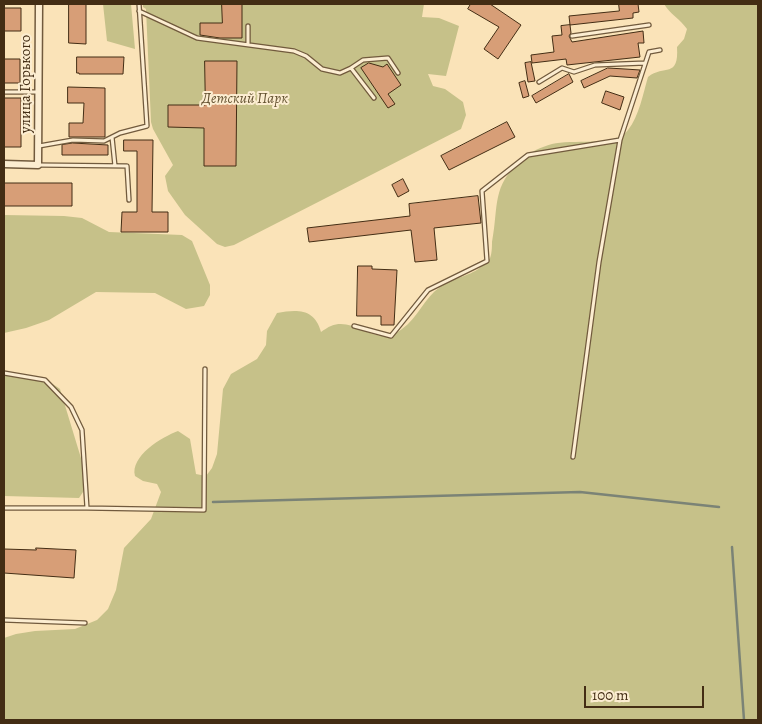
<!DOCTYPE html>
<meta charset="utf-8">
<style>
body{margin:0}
#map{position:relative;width:762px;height:724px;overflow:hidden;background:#fae3b8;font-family:Alegreya,serif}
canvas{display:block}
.frame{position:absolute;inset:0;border:5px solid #432d14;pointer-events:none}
.scale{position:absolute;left:584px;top:686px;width:120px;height:22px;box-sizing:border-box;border:2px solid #432d14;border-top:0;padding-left:6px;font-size:15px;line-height:18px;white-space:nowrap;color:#432d14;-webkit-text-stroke:4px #fcedd1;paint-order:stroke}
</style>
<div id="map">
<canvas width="762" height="724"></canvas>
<div class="frame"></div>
<div class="scale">100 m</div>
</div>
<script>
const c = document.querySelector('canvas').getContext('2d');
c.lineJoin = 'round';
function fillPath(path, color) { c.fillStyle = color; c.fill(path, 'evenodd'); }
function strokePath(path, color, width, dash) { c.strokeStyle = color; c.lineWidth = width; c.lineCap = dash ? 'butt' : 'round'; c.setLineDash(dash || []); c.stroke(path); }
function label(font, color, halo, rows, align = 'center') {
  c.font = font + ' Alegreya,serif'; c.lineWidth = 4; c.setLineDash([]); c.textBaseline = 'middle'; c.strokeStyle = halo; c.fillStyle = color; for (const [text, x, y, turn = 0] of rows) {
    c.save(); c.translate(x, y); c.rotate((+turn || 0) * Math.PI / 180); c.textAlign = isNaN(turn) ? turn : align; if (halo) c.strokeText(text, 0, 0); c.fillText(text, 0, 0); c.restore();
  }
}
fillPath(new Path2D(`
 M 103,4 L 131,4 L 135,49 L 107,41 Z
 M 143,4 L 424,4 L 422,17 L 439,18 L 459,26 L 446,76 L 428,74 L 433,86 L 445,89 L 463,102 L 466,115 L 461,129 L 234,245 L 225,247 L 217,244 L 185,215 L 168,191 L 165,176 L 173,165 L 153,129 L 151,122 L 146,9 L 143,7 Z
 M 664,4 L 758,4 L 758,720 L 4,720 L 4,638 L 16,634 L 35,631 L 75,629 L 97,620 L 108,609 L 116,590 L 124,548 L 151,519 L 161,492 L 157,484 L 143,481 L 135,476 C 130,456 162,437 178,431 L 190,439 L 196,474 L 206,476 L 212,468 L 217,454 L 223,389 L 231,374 L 257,359 L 266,345 L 267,331 L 277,313 C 298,309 315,309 321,332 C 324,330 328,327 331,326 C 356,316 375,350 402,329 C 418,318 424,298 440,287 C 453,277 471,277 483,265 C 485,263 487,262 489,260 C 492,256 492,246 492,242 C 499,205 491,187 522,159 C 530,152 541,147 552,144 C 571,139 616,147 628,130 C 639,116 643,94 648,77 C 664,64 679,79 677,47 L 684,39 L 687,29 C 680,19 670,14 664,4 Z
 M 4,215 L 64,216 L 82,218 L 109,232 L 182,235 L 192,241 L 210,285 L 210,295 L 204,306 L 186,309 L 155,293 L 96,292 L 49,320 L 26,328 L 4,333 Z
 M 4,374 C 24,376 44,376 60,389 L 84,468 L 86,481 L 83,492 L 79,498 L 4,496 Z`), '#c6c189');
strokePath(new Path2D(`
 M 213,502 L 580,492 L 719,507
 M 732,547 L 744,720`), '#7b8376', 2.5);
const building = new Path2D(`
 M 69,4 L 86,4 L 86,44 L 69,43 Z
 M 222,4 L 242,4 L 242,38 L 220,38 L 200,35 L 200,23 L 222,23 Z
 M 471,4 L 490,4 L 521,25 L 498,59 L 484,49 L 499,27 L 468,9 Z
 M 619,4 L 638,4 L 639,12 L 633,13 L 633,18 L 570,25 L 569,16 L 619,11 Z
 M 4,8 L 21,8 L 21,31 L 4,31 Z
 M 570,25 L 571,33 L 569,36 L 572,42 L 643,31 L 644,43 L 638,43 L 640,57 L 567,65 L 566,59 L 532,63 L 531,55 L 554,52 L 552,36 L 562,35 L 561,26 Z
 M 77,57 L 124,57 L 123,74 L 79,74 L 79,73 L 77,73 Z
 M 4,59 L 20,59 L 20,83 L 4,83 Z
 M 205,61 L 237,61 L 236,166 L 204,166 L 204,128 L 168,127 L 168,105 L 205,105 Z
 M 531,62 L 535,81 L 528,82 L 525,63 Z
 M 369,63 L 383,67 L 387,64 L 401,85 L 388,94 L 395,104 L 388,108 L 361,68 Z
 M 608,68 L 625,69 L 640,70 L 637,78 L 610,76 L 584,88 L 581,81 Z
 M 569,74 L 573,82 L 536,103 L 532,96 Z
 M 525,81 L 529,96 L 523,98 L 519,83 Z
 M 68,87 L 105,88 L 105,137 L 69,137 L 69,123 L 83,123 L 84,103 L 68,103 Z
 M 606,91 L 624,97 L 620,110 L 602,103 Z
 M 4,98 L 21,98 L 21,147 L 4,147 Z
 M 507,122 L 515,137 L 449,170 L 441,156 Z
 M 124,140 L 153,140 L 152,212 L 168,212 L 168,232 L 121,232 L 122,212 L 137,212 L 137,151 L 124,151 Z
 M 73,143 L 108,145 L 108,155 L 62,155 L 62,145 Z
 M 403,179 L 409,191 L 398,197 L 392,185 Z
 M 4,183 L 72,183 L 72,206 L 4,206 Z
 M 478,196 L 481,223 L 434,228 L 437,260 L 415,262 L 411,230 L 309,242 L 307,228 L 410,216 L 409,204 Z
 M 358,266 L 372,266 L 372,269 L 397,270 L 394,325 L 381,325 L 381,316 L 357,316 Z
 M 36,548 L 76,550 L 74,578 L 4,573 L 4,549 L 36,550 Z`);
fillPath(building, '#d79e77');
strokePath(building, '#432d14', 1);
const service = new Path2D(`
 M 139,11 L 197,38 L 294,51 L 306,56 L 322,69 L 340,73 L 351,68 L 363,60 L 388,58 L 398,73
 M 248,26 L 248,44
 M 572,36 L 649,25
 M 351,68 L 374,98
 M 539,82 L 562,68 L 574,72 L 595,65 L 645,63
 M 4,92 L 38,92
 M 112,137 L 115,166
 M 39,146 L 73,140 L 104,141 L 120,133 L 147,126 L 139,4
 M 39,165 L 127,166 L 129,200
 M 354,326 L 391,336 L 428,290 L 487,261 L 482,191 L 528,155 L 620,140
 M 4,373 L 45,380 L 71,407 L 82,430 L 87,508 L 204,510 L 205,369
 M 573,457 L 599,262 L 620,140 L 649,52 L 660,50
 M 4,508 L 87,508
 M 4,620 L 85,623`);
const minor = new Path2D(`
 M 4,164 L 38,165 L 39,4`);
strokePath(service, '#715a3d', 5.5);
strokePath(minor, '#715a3d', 9);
strokePath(service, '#fcedd1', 3);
strokePath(minor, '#fcedd1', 6);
label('15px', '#432d14', '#fcedd1', [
 ["улица Горького",26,84,-90]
]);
label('italic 15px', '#645231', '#fcedd1', [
 ["Детский Парк",245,99]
]);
</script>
